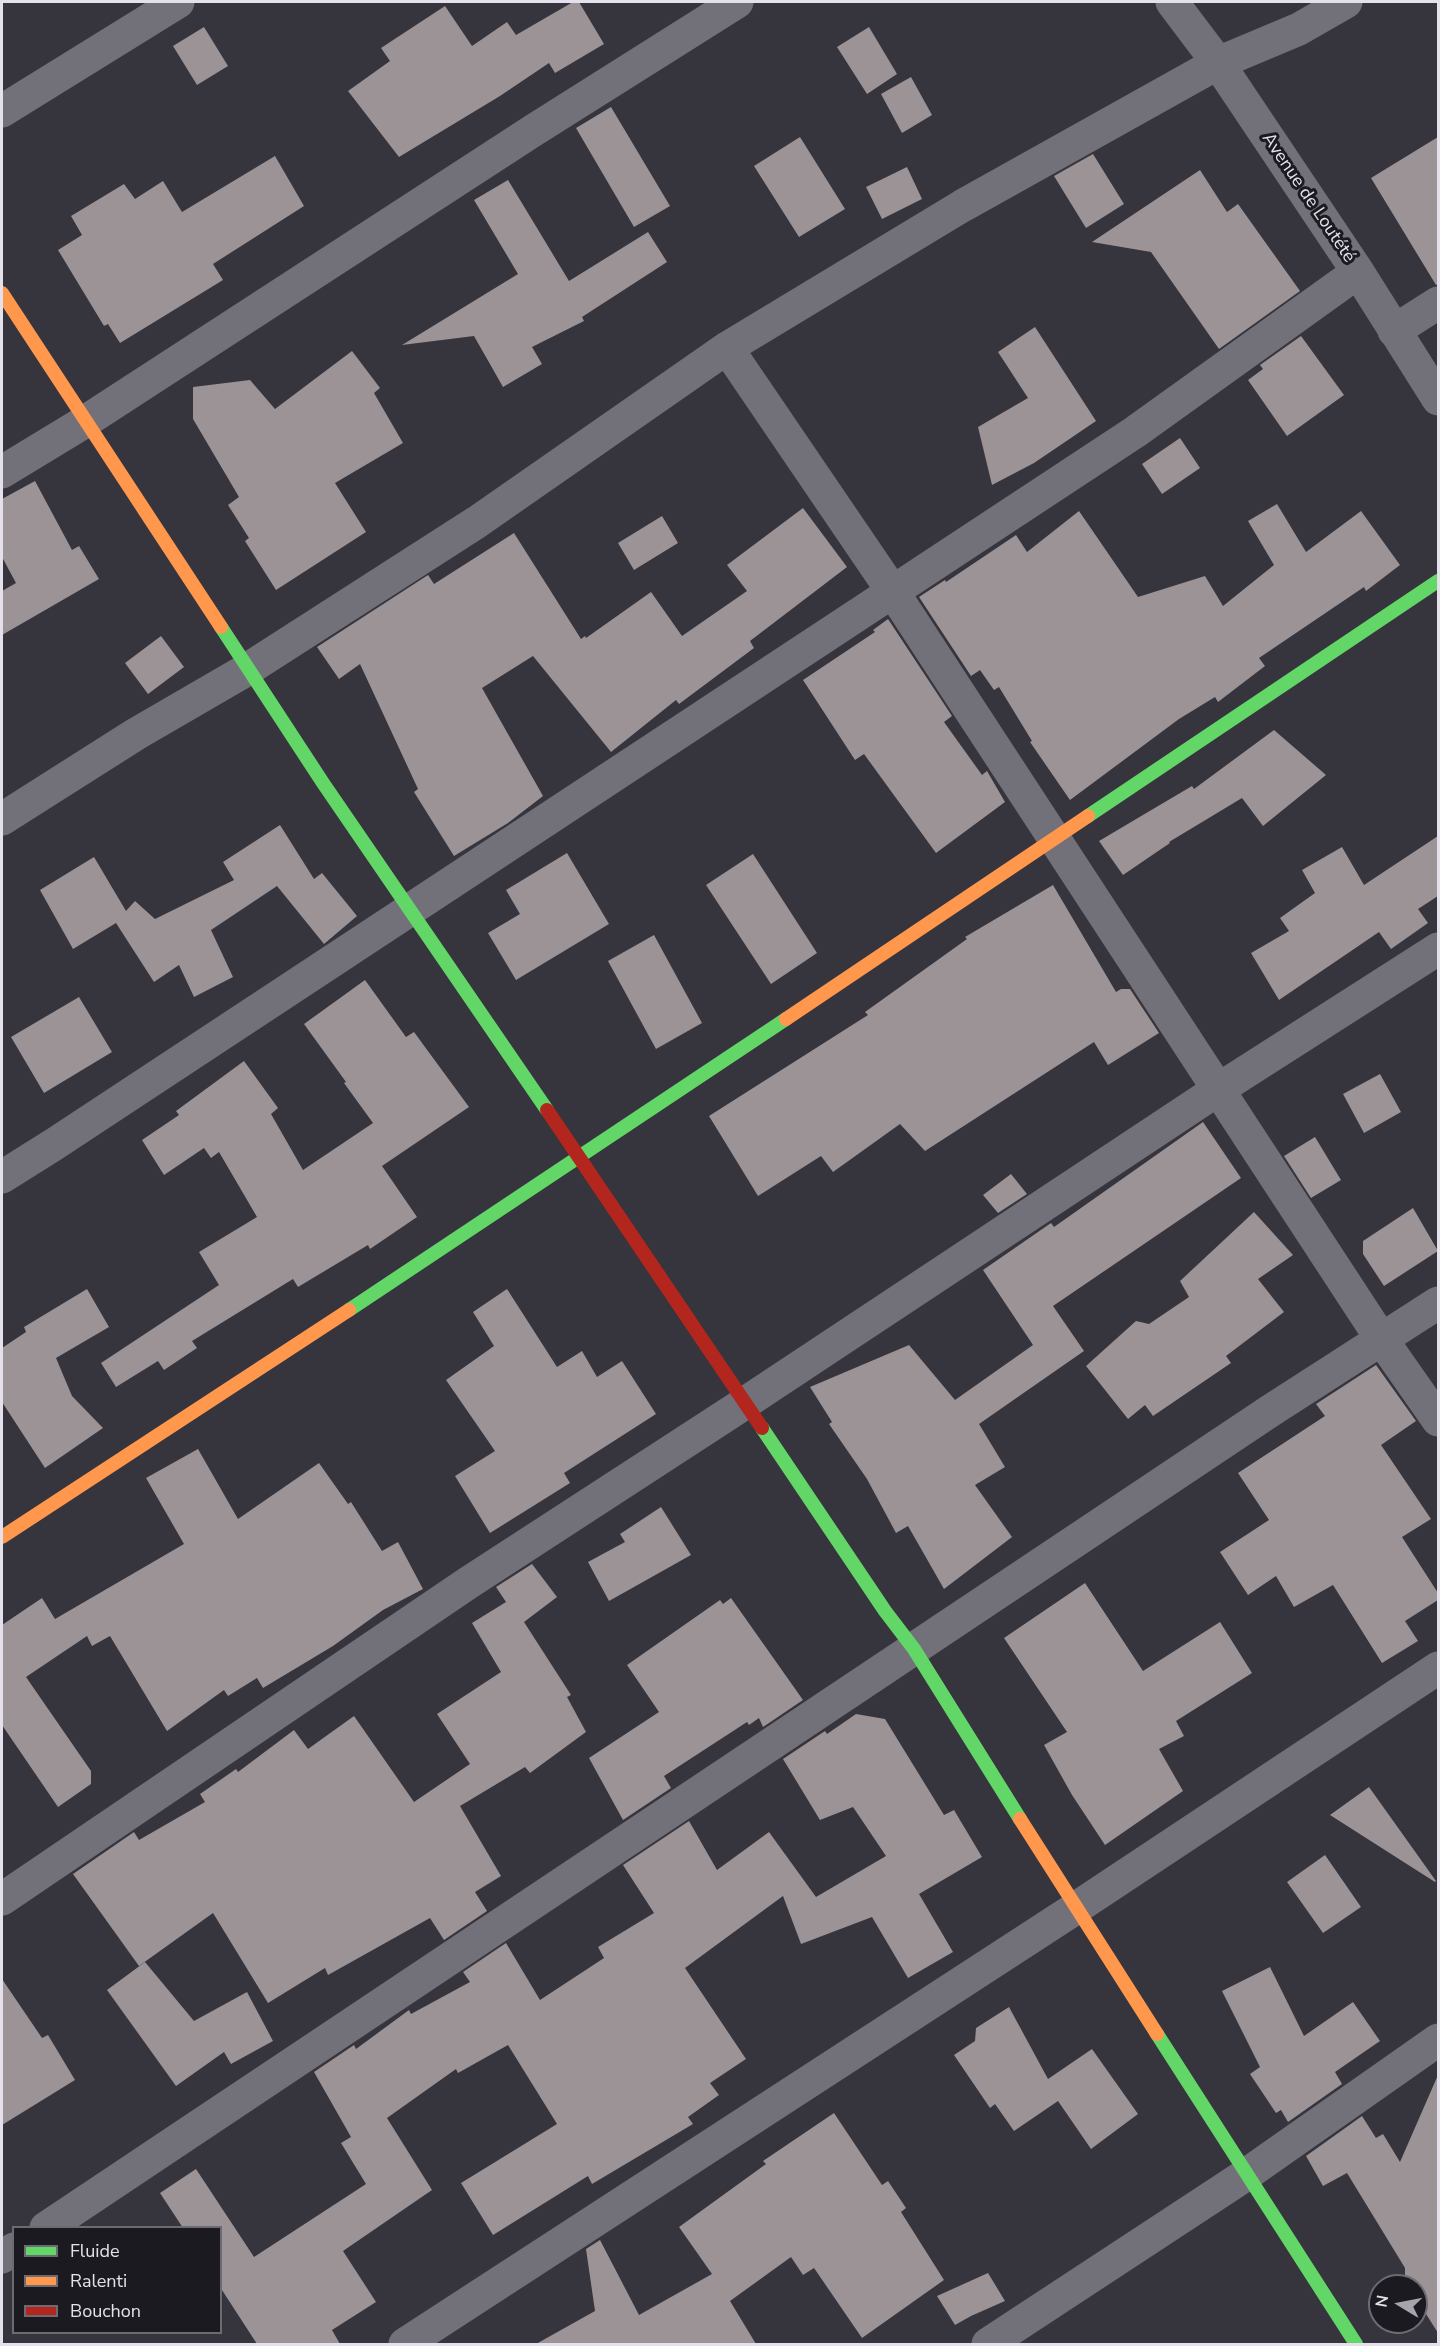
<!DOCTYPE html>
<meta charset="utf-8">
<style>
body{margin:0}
#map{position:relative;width:1440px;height:2346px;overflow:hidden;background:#36343d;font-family:"Nunito Sans",sans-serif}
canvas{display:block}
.frame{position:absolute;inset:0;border:3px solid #e4e1ec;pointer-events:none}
.legend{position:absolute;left:12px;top:2226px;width:210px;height:108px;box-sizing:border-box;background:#1c1a21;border:2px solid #6c6a72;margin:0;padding:8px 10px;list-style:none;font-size:18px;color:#e4e1ec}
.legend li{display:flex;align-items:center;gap:12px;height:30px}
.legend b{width:30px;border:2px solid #6c6a72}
.north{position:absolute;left:1368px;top:2274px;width:60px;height:60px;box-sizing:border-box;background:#1c1a21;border:2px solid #6c6a72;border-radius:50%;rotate:280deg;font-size:16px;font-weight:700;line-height:24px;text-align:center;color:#e4e1ec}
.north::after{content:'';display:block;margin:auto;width:21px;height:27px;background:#a7a4af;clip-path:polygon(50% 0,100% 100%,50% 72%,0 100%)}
</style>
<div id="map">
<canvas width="1440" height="2346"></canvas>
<div class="frame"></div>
<ul class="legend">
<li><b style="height:8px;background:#63d668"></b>Fluide</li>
<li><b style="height:8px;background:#ff974d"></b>Ralenti</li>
<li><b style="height:8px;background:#b3261e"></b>Bouchon</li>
</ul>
<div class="north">N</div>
</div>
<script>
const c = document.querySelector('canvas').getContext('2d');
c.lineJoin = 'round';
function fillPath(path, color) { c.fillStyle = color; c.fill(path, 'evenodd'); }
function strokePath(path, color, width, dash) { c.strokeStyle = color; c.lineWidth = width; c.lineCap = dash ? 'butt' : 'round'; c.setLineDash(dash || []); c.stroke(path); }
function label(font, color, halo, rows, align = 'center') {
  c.font = font + ' "Nunito Sans",sans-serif'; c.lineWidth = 6; c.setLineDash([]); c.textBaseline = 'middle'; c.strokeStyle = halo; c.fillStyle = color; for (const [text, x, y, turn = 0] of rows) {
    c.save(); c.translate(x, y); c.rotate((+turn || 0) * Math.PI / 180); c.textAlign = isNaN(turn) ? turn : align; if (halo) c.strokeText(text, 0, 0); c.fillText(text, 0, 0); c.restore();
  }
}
fillPath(new Path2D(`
 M 573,2 L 579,2 L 604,44 L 555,73 L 549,63 L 500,96 L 399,157 L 348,91 L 390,61 L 381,48 L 445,6 L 472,46 L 507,22 L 516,35 Z
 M 204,27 L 228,66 L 197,85 L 173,46 Z
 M 869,27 L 897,74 L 867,94 L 837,47 Z
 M 911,77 L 932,115 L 902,133 L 881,94 Z
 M 611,107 L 670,206 L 634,227 L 576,128 Z
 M 800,137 L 845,209 L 799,237 L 754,166 Z
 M 1438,137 L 1438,284 L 1436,285 L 1371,178 Z
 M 1093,154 L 1124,204 L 1086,228 L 1054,176 Z
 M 275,156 L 304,206 L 213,264 L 223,280 L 120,343 L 108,324 L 104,326 L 58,250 L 82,235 L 71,216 L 124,184 L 135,199 L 163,181 L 182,212 Z
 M 907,167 L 922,199 L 882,219 L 866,187 Z
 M 1200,170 L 1227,212 L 1238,204 L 1300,291 L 1219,349 L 1151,252 L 1092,242 Z
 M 508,180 L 569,281 L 648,232 L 667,262 L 582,317 L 584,321 L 532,347 L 542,364 L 503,387 L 474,336 L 402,345 L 518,274 L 474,200 Z
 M 1035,327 L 1096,421 L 1034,463 L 992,485 L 978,427 L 1028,398 L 998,352 Z
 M 1301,336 L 1344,395 L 1287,436 L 1248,380 L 1263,369 L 1260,365 Z
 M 352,351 L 380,388 L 374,393 L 403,443 L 335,483 L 366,532 L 276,590 L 245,541 L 249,538 L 228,505 L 239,497 L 193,419 L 193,387 L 250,380 L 275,409 Z
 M 1180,438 L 1200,468 L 1162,494 L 1142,464 Z
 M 35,481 L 72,550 L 79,546 L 99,579 L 2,635 L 2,591 L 16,583 L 2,557 L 2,499 Z
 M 1277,504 L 1306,552 L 1361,511 L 1400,565 L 1366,591 L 1364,587 L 1259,658 L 1265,666 L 1218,702 L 1215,697 L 1179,719 L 1070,800 L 1030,742 L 1032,741 L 999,687 L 994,690 L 980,670 L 971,676 L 919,597 L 945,580 L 946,582 L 1016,535 L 1027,552 L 1079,511 L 1138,597 L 1205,576 L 1223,606 L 1274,565 L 1248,521 Z
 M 803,508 L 847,567 L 750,641 L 754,648 L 679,704 L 676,700 L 611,752 L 533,656 L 482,688 L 543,796 L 508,823 L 454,856 L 414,792 L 418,789 L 360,664 L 339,679 L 317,647 L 428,575 L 434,584 L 514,533 L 581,639 L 585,636 L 586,638 L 651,592 L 682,636 L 747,591 L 727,565 Z
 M 662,516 L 678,543 L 634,570 L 618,543 Z
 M 888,619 L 952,716 L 944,722 L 982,775 L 987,771 L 1005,802 L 936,853 L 864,754 L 855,760 L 803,680 L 875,632 L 873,630 Z
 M 161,636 L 184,667 L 148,694 L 125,663 Z
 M 1274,730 L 1326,775 L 1263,826 L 1242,798 L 1169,842 L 1170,843 L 1123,875 L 1099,841 L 1192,786 L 1194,789 Z
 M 280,825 L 314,879 L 322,873 L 357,916 L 324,944 L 277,886 L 211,930 L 233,977 L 194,997 L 179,965 L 154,982 L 116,923 L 73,949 L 40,890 L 94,857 L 126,911 L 135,901 L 155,919 L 234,880 L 223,862 Z
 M 1438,836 L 1438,896 L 1418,909 L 1428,923 L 1391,949 L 1379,932 L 1279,1000 L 1251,953 L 1289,931 L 1280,918 L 1315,893 L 1302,870 L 1342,847 L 1364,885 Z
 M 567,853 L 609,924 L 516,980 L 488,933 L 520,914 L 506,890 Z
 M 753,854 L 817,953 L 771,984 L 706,885 Z
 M 1053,885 L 1116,992 L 1121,989 L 1130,989 L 1159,1033 L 1108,1065 L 1094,1042 L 925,1151 L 900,1124 L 833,1172 L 821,1156 L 758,1196 L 709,1116 L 868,1015 L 865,1012 L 967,939 L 965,937 Z
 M 654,935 L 702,1023 L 656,1049 L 608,961 Z
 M 365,980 L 406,1037 L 414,1032 L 469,1107 L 382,1166 L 417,1217 L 370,1249 L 368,1245 L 298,1287 L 293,1279 L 192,1341 L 197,1348 L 164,1370 L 158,1361 L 116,1387 L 101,1363 L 219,1285 L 199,1252 L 257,1217 L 219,1152 L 211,1158 L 204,1148 L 164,1175 L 142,1140 L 179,1115 L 176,1111 L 244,1061 L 278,1108 L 271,1114 L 303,1170 L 373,1123 L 344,1083 L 346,1082 L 304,1024 Z
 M 79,997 L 112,1052 L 44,1093 L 11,1037 Z
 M 1380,1074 L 1401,1112 L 1364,1133 L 1343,1094 Z
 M 1203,1122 L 1241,1178 L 1053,1306 L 1084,1351 L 979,1424 L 1005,1467 L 975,1485 L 1012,1537 L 944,1589 L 908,1526 L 896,1533 L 867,1479 L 829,1424 L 832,1422 L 810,1387 L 909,1345 L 955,1400 L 1033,1345 L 983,1270 L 1051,1223 L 1054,1227 Z
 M 1315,1137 L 1341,1180 L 1311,1198 L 1284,1156 Z
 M 1011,1174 L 1027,1194 L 998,1213 L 983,1195 Z
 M 1413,1208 L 1438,1251 L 1384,1286 L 1363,1254 L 1363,1241 Z
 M 1254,1212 L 1293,1255 L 1258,1279 L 1284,1312 L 1226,1356 L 1231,1363 L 1153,1416 L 1145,1405 L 1128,1419 L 1086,1366 L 1136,1321 L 1149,1324 L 1189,1297 L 1180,1281 Z
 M 87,1289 L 109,1327 L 56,1358 L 72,1396 L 103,1428 L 45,1468 L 2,1402 L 2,1348 L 26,1332 L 24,1327 Z
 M 507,1289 L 557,1367 L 582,1351 L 597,1377 L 622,1361 L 656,1414 L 564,1473 L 570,1483 L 490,1533 L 455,1476 L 495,1451 L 446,1380 L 494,1346 L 473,1312 Z
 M 1376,1365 L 1416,1421 L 1381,1445 L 1431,1519 L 1402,1537 L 1438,1593 L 1438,1600 L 1405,1621 L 1418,1641 L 1382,1663 L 1333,1585 L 1294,1607 L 1276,1576 L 1248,1595 L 1220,1552 L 1269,1520 L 1238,1473 L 1325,1416 L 1316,1404 Z
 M 198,1449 L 238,1519 L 319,1463 L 348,1504 L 351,1502 L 382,1551 L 398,1542 L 423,1589 L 383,1610 L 333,1646 L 263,1688 L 257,1678 L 228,1696 L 224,1690 L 167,1731 L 110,1636 L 92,1646 L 87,1636 L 26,1677 L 91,1771 L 91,1784 L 58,1807 L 2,1725 L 2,1625 L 42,1598 L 55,1619 L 184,1544 L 146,1478 Z
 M 661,1507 L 691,1555 L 609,1601 L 588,1562 L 625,1542 L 620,1534 Z
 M 532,1564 L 557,1597 L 524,1622 L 571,1695 L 567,1697 L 586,1732 L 530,1773 L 525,1767 L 460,1806 L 501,1876 L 475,1892 L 487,1911 L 444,1940 L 430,1918 L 328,1975 L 325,1968 L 268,2003 L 213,1913 L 139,1966 L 73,1874 L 134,1832 L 139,1840 L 205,1802 L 200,1794 L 236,1769 L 238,1772 L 294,1730 L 308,1749 L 354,1716 L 414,1802 L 470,1764 L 437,1714 L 501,1672 L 472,1623 L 506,1602 L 496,1587 Z
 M 1085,1583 L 1143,1671 L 1220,1622 L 1252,1673 L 1176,1721 L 1184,1736 L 1159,1749 L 1183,1791 L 1105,1845 L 1072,1795 L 1044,1745 L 1067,1732 L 1004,1638 Z
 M 731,1598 L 803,1700 L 763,1727 L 759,1718 L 749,1725 L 747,1722 L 664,1776 L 671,1788 L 623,1820 L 589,1758 L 659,1712 L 627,1665 L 720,1600 L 723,1604 Z
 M 856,1714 L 885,1719 L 944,1815 L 954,1810 L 982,1857 L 919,1894 L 953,1952 L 908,1978 L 872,1917 L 801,1944 L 783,1896 L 685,1968 L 746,2059 L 710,2083 L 719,2095 L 688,2117 L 693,2124 L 592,2184 L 588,2176 L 493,2235 L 461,2183 L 557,2124 L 508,2045 L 458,2073 L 456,2069 L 387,2118 L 432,2190 L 343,2251 L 376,2302 L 332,2330 L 340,2344 L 257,2344 L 220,2287 L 220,2228 L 183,2228 L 160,2193 L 196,2169 L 254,2257 L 366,2184 L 341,2143 L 351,2137 L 314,2072 L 354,2045 L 356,2049 L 409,2010 L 411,2014 L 470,1982 L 463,1972 L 506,1943 L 540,2000 L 604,1958 L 598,1947 L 654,1913 L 623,1865 L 689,1821 L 717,1870 L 769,1832 L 816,1897 L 886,1856 L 853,1807 L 820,1820 L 783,1759 L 825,1731 L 827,1734 Z
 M 1369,1787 L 1436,1881 L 1435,1882 L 1330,1815 Z
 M 1325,1855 L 1361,1907 L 1323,1933 L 1287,1882 Z
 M 145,1962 L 194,2021 L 247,1992 L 273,2041 L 231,2064 L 224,2052 L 176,2086 L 107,1990 Z
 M 1270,1967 L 1304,2036 L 1353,2002 L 1380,2041 L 1335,2072 L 1342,2084 L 1288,2122 L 1281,2110 L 1276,2113 L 1250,2074 L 1260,2067 L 1222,1991 Z
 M 2,1979 L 42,2038 L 48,2035 L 75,2080 L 2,2125 Z
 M 1009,2007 L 1048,2079 L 1092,2049 L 1138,2114 L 1091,2149 L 1058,2101 L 1014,2131 L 995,2104 L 990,2108 L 954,2055 L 975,2041 L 976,2028 Z
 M 1438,2075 L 1438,2333 L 1416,2298 L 1416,2286 L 1408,2286 L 1405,2281 L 1405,2268 L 1347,2173 L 1323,2186 L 1306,2156 L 1362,2116 L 1376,2138 L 1383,2134 L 1400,2162 Z
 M 834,2113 L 882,2185 L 888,2181 L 906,2208 L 901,2212 L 944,2280 L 862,2338 L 814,2268 L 803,2275 L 791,2257 L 730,2301 L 756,2344 L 536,2344 L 595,2311 L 586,2249 L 600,2240 L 639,2315 L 712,2274 L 679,2227 L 766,2164 L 763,2161 Z
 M 988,2273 L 1005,2301 L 971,2316 L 955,2325 L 937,2296 Z`), '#9c9396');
strokePath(new Path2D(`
 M 1172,2 L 1218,63 L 1358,272 L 1438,399
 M 2,111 L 178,2
 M 1394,331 L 1438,303
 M 727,348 L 893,592 L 1382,1340 L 1438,1420
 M 2,472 L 86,421 L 534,130 L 737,2
 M 2,819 L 136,734 L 248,669 L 477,522 L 727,348 L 962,206 L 1218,63 L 1299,29 L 1346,2
 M 2,1177 L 53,1145 L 1135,432 L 1358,272
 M 2,1899 L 468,1583 L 745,1403 L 1219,1089 L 1438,949
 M 46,2228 L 1270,1411 L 1438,1303
 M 2,2257 L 14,2249
 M 405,2344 L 1076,1908 L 1438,1668
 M 988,2344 L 1247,2174 L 1438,2040`), '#727078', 33);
strokePath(new Path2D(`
 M 221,627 L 323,783 L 547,1110
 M 1088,816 L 1438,581
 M 349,1310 L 786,1019
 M 762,1428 L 885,1611 L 914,1649 L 1020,1819
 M 1157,2034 L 1356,2344`), '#63d668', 14);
strokePath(new Path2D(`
 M 2,293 L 221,627
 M 786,1019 L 1088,816
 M 2,1537 L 349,1310
 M 1020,1819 L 1157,2034`), '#ff974d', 14);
strokePath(new Path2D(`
 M 547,1110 L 762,1428`), '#b3261e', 14);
label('18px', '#e4e1ec', '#1c1a21', [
 ["Avenue de Loutété",1308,198,56]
]);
</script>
